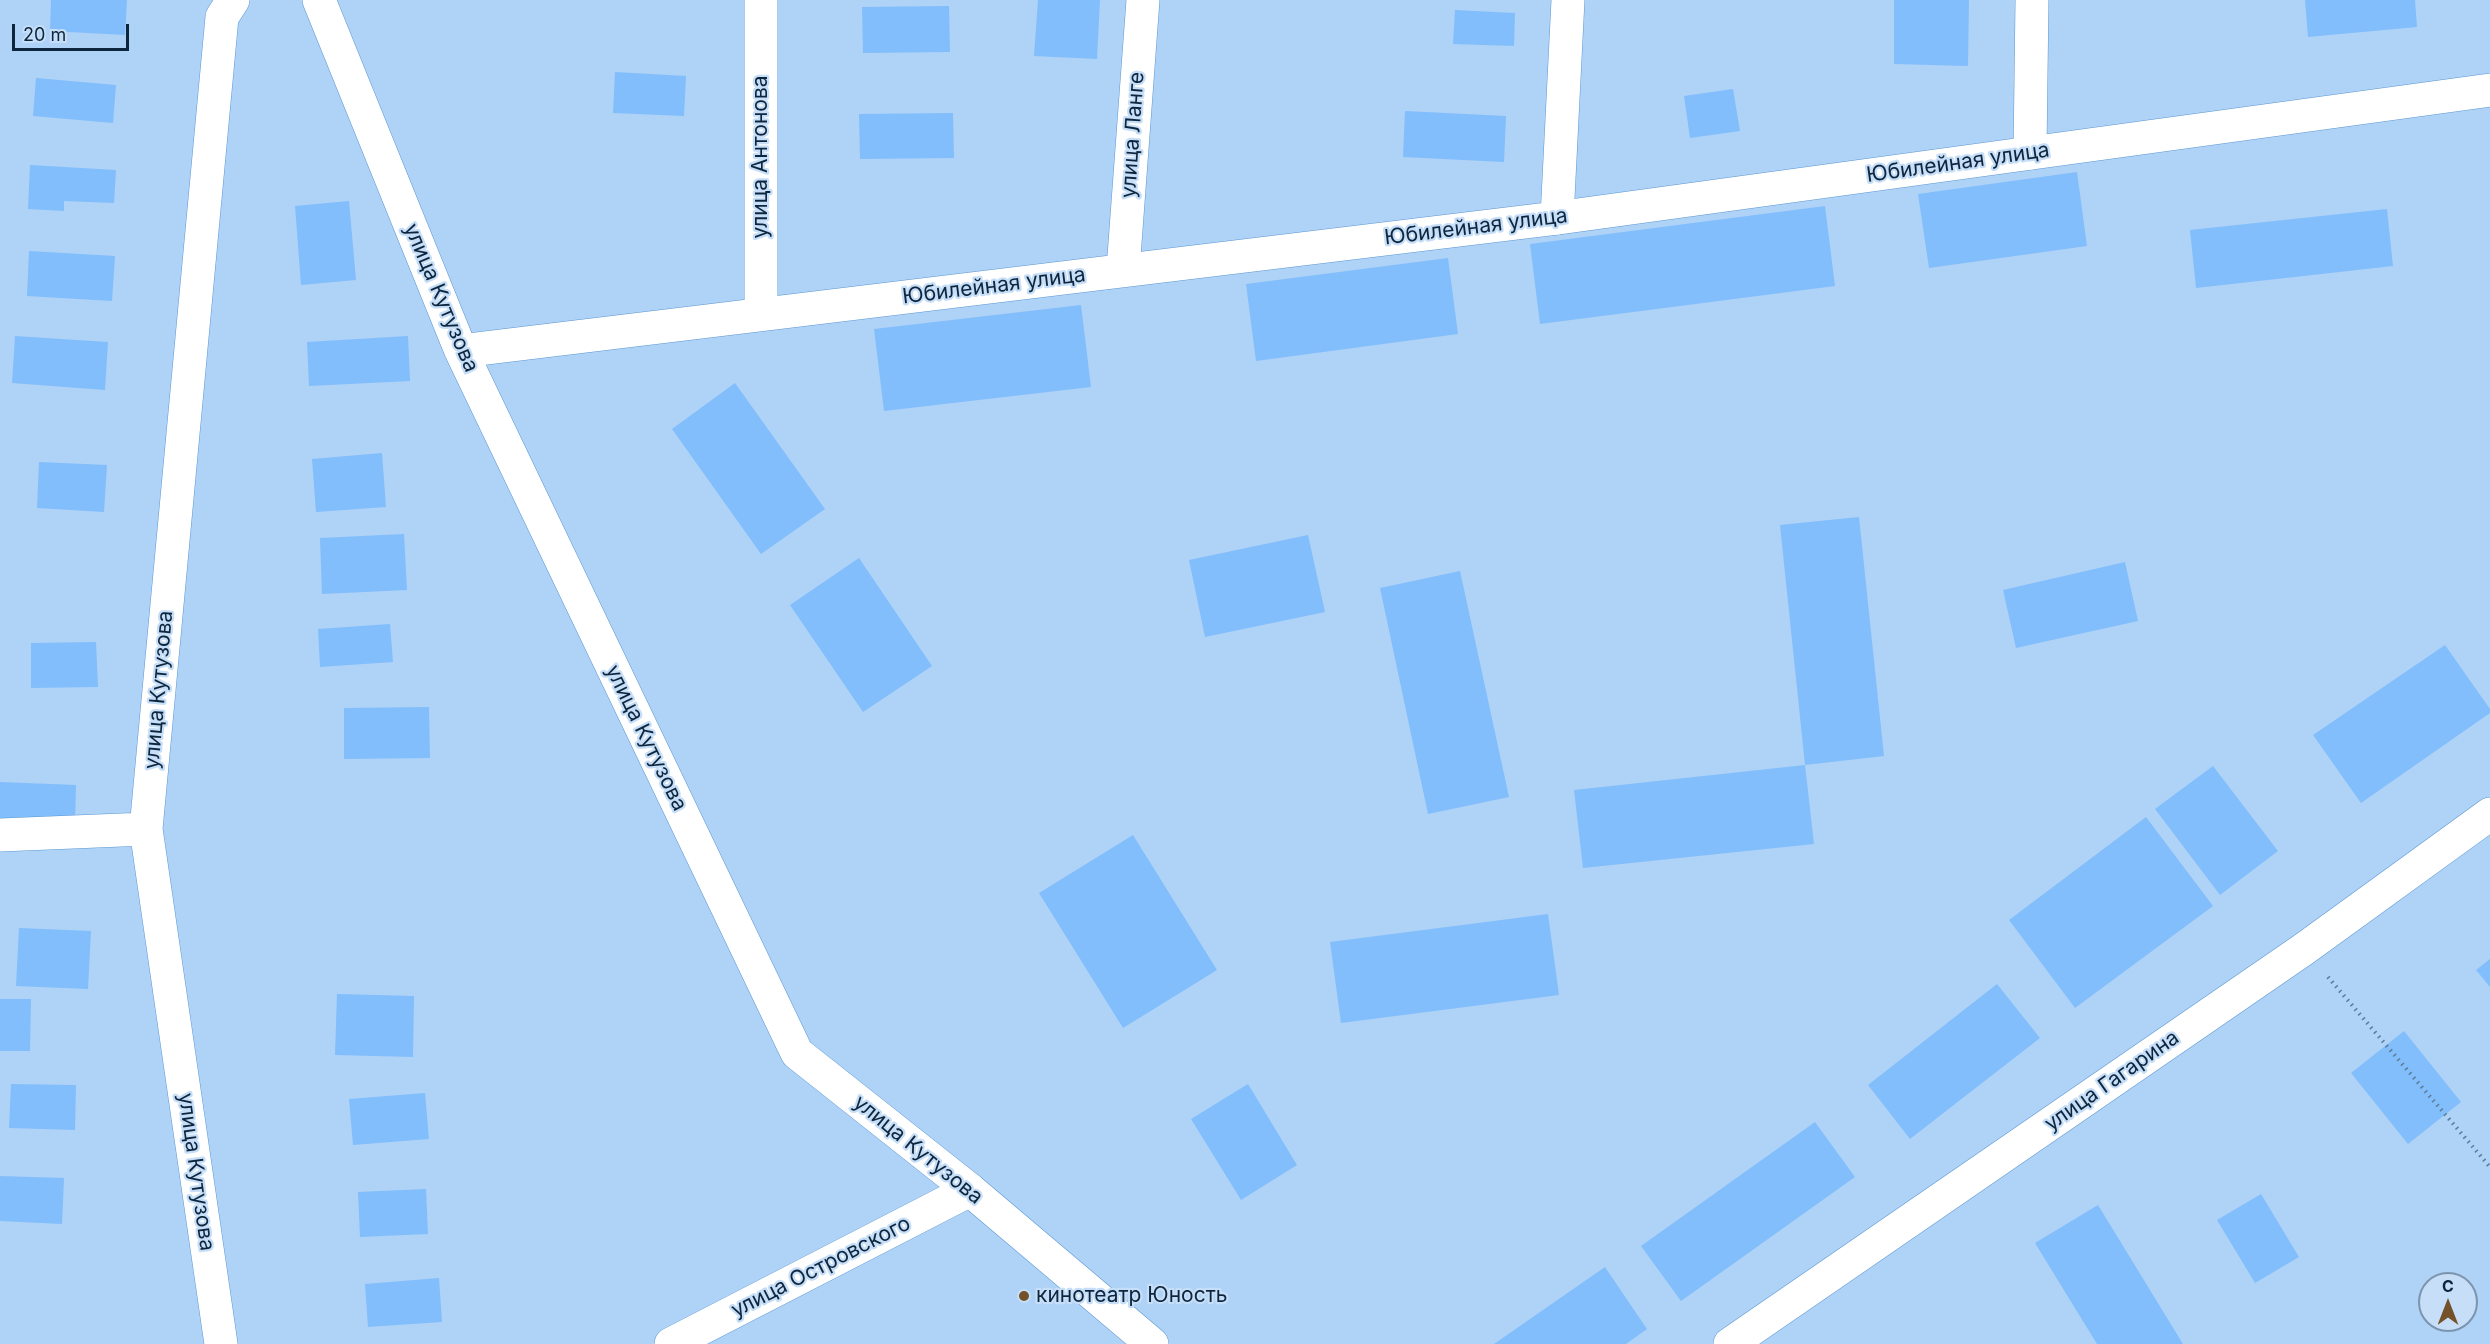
<!DOCTYPE html>
<meta charset="utf-8">
<style>
body{margin:0}
#map{position:relative;width:2490px;height:1344px;overflow:hidden;background:#afd2f7;font-family:Inter,sans-serif}
canvas{display:block}
.north{position:absolute;left:2418px;top:1272px;width:60px;height:60px;box-sizing:border-box;background:#c6def7;border:2px solid #7c94ad;border-radius:50%;rotate:0deg;font-size:16px;font-weight:700;line-height:24px;text-align:center;color:#0d263d}
.north::after{content:'';display:block;margin:auto;width:21px;height:27px;background:#735129;clip-path:polygon(50% 0,100% 100%,50% 72%,0 100%)}
.scale{position:absolute;left:12px;top:24px;width:117px;height:27px;box-sizing:border-box;border:3px solid #0d263d;border-top:0;padding-left:8px;font-size:18px;line-height:21px;white-space:nowrap;color:#0d263d;-webkit-text-stroke:4px #c6def7;paint-order:stroke}
</style>
<div id="map">
<canvas width="2490" height="1344"></canvas>
<div class="north">С</div>
<div class="scale">20 m</div>
</div>
<script>
const c = document.querySelector('canvas').getContext('2d');
c.lineJoin = 'round';
function fillPath(path, color) { c.fillStyle = color; c.fill(path, 'evenodd'); }
function strokePath(path, color, width, dash) { c.strokeStyle = color; c.lineWidth = width; c.lineCap = dash ? 'butt' : 'round'; c.setLineDash(dash || []); c.stroke(path); }
function label(font, color, halo, rows, align = 'center') {
  c.font = font + ' Inter,sans-serif'; c.lineWidth = 4.5; c.setLineDash([]); c.textBaseline = 'middle'; c.strokeStyle = halo; c.fillStyle = color; for (const [text, x, y, turn = 0] of rows) {
    c.save(); c.translate(x, y); c.rotate((+turn || 0) * Math.PI / 180); c.textAlign = isNaN(turn) ? turn : align; if (halo) c.strokeText(text, 0, 0); c.fillText(text, 0, 0); c.restore();
  }
}
fillPath(new Path2D(`
 M 51,0 L 127,0 L 125,35 L 50,31 Z
 M 1038,0 L 1100,0 L 1097,59 L 1034,56 Z
 M 1894,0 L 1969,0 L 1968,66 L 1894,64 Z
 M 2305,0 L 2415,0 L 2417,27 L 2308,37 Z
 M 949,6 L 950,52 L 863,53 L 862,7 Z
 M 1455,10 L 1515,13 L 1514,46 L 1453,44 Z
 M 615,72 L 686,76 L 684,116 L 613,113 Z
 M 36,78 L 116,85 L 113,123 L 33,116 Z
 M 1733,89 L 1740,131 L 1690,138 L 1684,96 Z
 M 1405,111 L 1506,116 L 1504,162 L 1403,157 Z
 M 953,113 L 954,158 L 860,159 L 859,114 Z
 M 30,165 L 116,170 L 114,203 L 64,201 L 64,211 L 28,209 Z
 M 2077,172 L 2087,246 L 1929,268 L 1918,194 Z
 M 349,201 L 356,280 L 301,285 L 295,206 Z
 M 1825,206 L 1835,286 L 1540,324 L 1530,244 Z
 M 2387,209 L 2393,266 L 2196,288 L 2190,230 Z
 M 29,251 L 115,256 L 112,301 L 27,296 Z
 M 1448,258 L 1458,334 L 1256,361 L 1246,284 Z
 M 1081,305 L 1091,387 L 884,411 L 874,329 Z
 M 15,336 L 108,342 L 105,390 L 12,383 Z
 M 408,336 L 410,381 L 309,386 L 307,342 Z
 M 735,383 L 825,509 L 761,554 L 672,429 Z
 M 382,453 L 386,507 L 316,512 L 312,459 Z
 M 39,462 L 107,465 L 104,512 L 37,508 Z
 M 1859,517 L 1884,756 L 1805,765 L 1780,525 Z
 M 404,534 L 407,590 L 322,594 L 320,538 Z
 M 1308,535 L 1325,612 L 1205,637 L 1189,560 Z
 M 859,558 L 932,666 L 863,712 L 790,605 Z
 M 2125,562 L 2138,621 L 2016,648 L 2003,590 Z
 M 1460,571 L 1509,797 L 1428,814 L 1380,588 Z
 M 390,624 L 393,662 L 320,667 L 318,629 Z
 M 96,642 L 98,687 L 31,688 L 31,643 Z
 M 2445,645 L 2490,709 L 2490,713 L 2361,803 L 2313,735 Z
 M 429,707 L 430,758 L 344,759 L 344,708 Z
 M 1805,765 L 1814,844 L 1583,868 L 1574,790 Z
 M 2213,766 L 2278,851 L 2220,895 L 2155,809 Z
 M 0,782 L 76,785 L 75,823 L 0,820 Z
 M 2146,817 L 2213,906 L 2075,1008 L 2009,920 Z
 M 1133,835 L 1217,970 L 1123,1028 L 1039,893 Z
 M 1548,914 L 1559,995 L 1341,1023 L 1330,942 Z
 M 19,928 L 91,931 L 88,989 L 16,986 Z
 M 2490,959 L 2490,987 L 2476,970 Z
 M 1997,984 L 2040,1038 L 1910,1139 L 1868,1085 Z
 M 337,994 L 414,996 L 413,1057 L 335,1055 Z
 M 0,999 L 31,999 L 30,1051 L 0,1051 Z
 M 2404,1031 L 2461,1102 L 2408,1144 L 2351,1073 Z
 M 11,1084 L 76,1085 L 75,1130 L 9,1128 Z
 M 1248,1084 L 1297,1165 L 1241,1200 L 1191,1119 Z
 M 425,1093 L 429,1139 L 353,1145 L 349,1099 Z
 M 1815,1122 L 1855,1177 L 1681,1301 L 1641,1246 Z
 M 0,1176 L 64,1178 L 62,1224 L 0,1221 Z
 M 426,1189 L 428,1234 L 360,1237 L 358,1192 Z
 M 2261,1194 L 2299,1257 L 2255,1283 L 2217,1220 Z
 M 2098,1205 L 2183,1344 L 2097,1344 L 2035,1243 Z
 M 1605,1267 L 1647,1329 L 1626,1344 L 1494,1344 Z
 M 439,1278 L 442,1322 L 368,1327 L 365,1284 Z`), '#82befb');
const minor = new Path2D(`
 M 761,0 L 761,314
 M 2030,153 L 2032,0
 M 1557,218 L 1568,0
 M 1123,270 L 1143,0
 M 0,835 L 146,829
 M 221,1344 L 146,829 L 222,17 L 233,0
 M 671,1344 L 970,1190
 M 1730,1344 L 2304,949 L 2490,814`);
const tertiary = new Path2D(`
 M 319,0 L 461,351 L 797,1053 L 970,1190 L 1152,1344
 M 461,351 L 1557,218 L 2490,90`);
strokePath(minor, '#5b97d1', 34);
strokePath(tertiary, '#5b97d1', 34);
strokePath(new Path2D(`
 M 2328,977 L 2490,1167`), '#5d7b99', 4, [1.5, 4.5]);
strokePath(minor, '#fff', 33);
strokePath(tertiary, '#fff', 33);
for (const [x, y, r, color] of [
 [1024,1296,6,"#735129"]
]) { const dot = new Path2D(); dot.arc(x, y, r, 0, 2 * Math.PI); c.fillStyle = color; c.fill(dot); strokePath(dot, '#c6def7', 2); }
label('21px', '#0d263d', '#c6def7', [
 ["улица Ланге",1133,135,-86],
 ["улица Антонова",761,157,-90],
 ["Юбилейная улица",1958,163,-8],
 ["Юбилейная улица",1476,227,-7],
 ["Юбилейная улица",994,286,-7],
 ["улица Кутузова",441,298,67],
 ["улица Кутузова",159,690,-85],
 ["улица Кутузова",646,738,64],
 ["улица Гагарина",2112,1081,-35],
 ["улица Кутузова",918,1150,39],
 ["улица Кутузова",196,1172,82],
 ["улица Островского",821,1267,-27]
]);
label('21px', '#0d263d', '#c6def7', [
 ["кинотеатр Юность",1036,1296]
], 'left');
</script>
